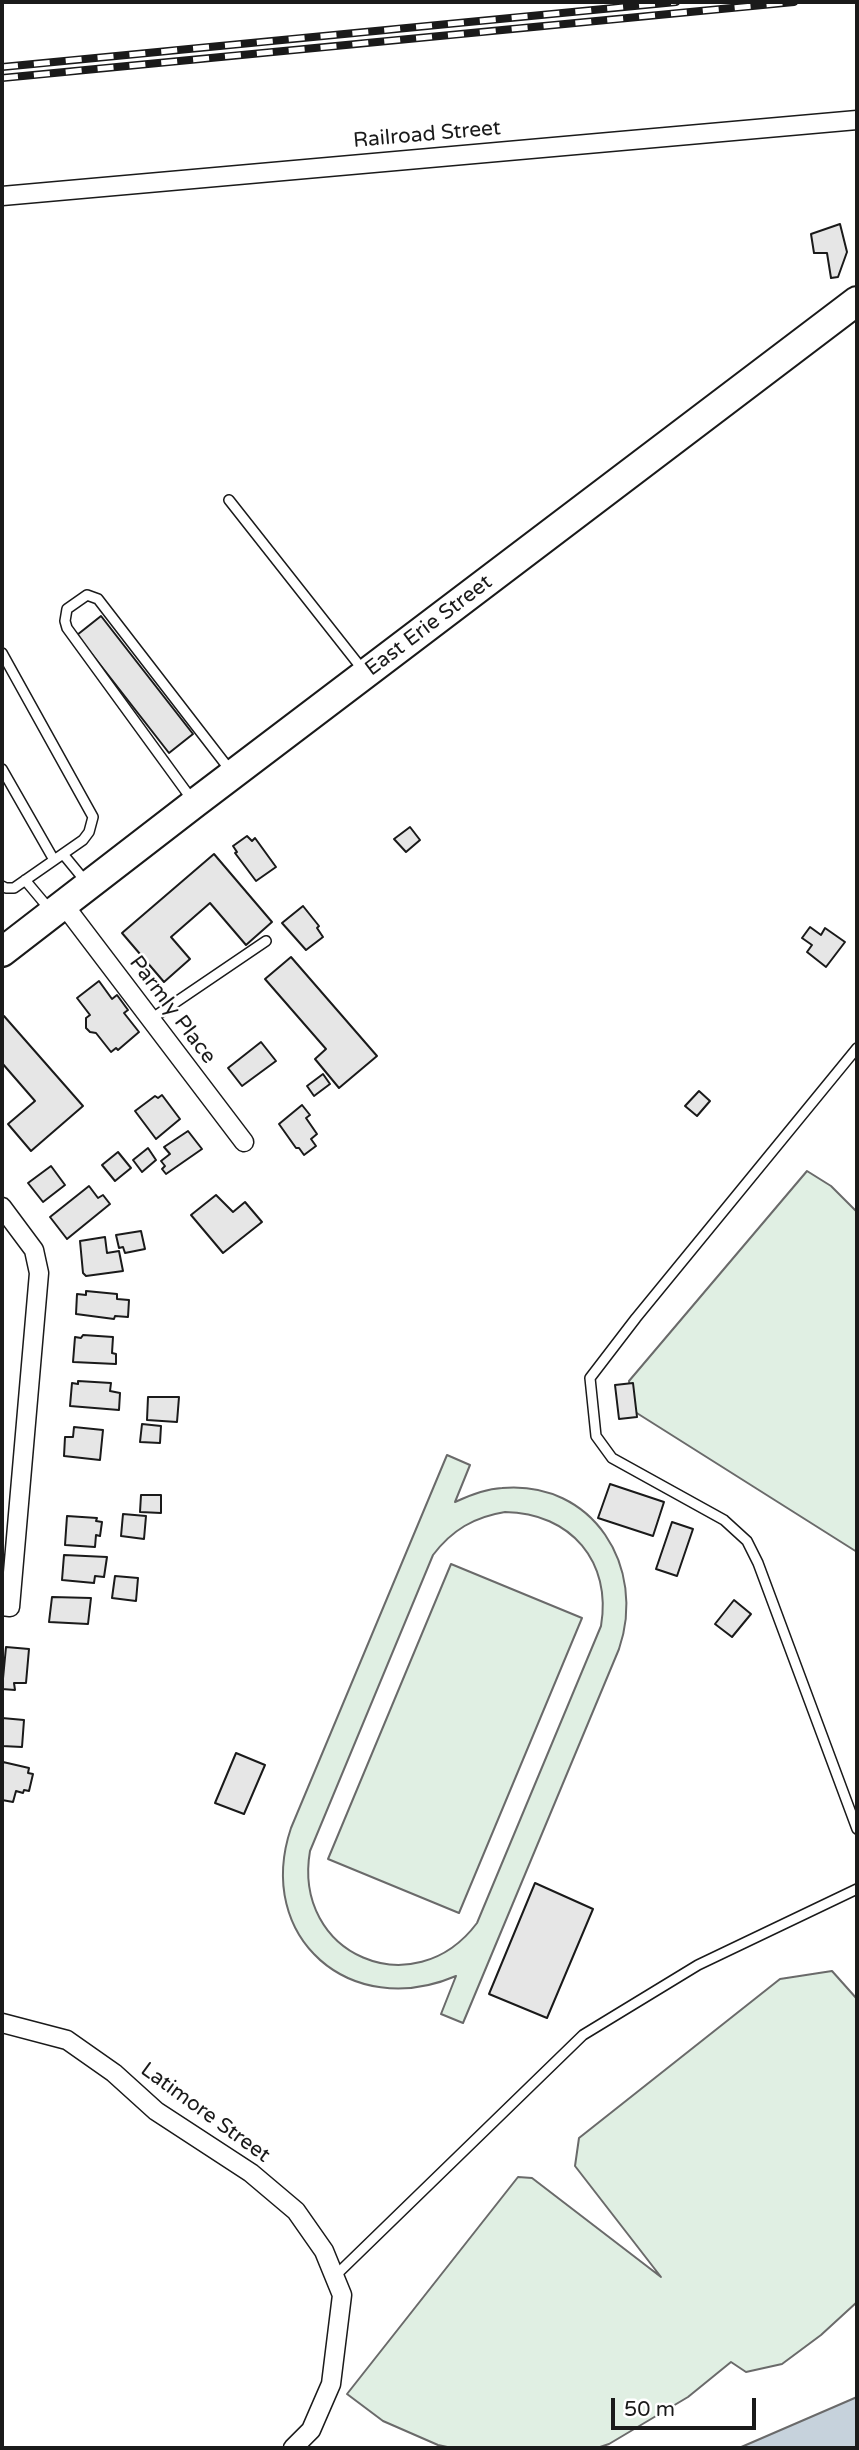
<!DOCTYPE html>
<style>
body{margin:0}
#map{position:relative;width:859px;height:2450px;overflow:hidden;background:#fff;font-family:"Varela Round",sans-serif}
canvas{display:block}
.frame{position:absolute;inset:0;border:4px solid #1a1a1a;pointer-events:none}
.scale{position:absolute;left:611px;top:2398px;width:145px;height:32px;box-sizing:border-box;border:4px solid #1a1a1a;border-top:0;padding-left:9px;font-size:21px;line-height:24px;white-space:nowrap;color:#1a1a1a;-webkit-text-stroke:5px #fff;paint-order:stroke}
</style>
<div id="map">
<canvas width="859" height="2450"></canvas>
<div class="frame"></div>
<div class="scale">50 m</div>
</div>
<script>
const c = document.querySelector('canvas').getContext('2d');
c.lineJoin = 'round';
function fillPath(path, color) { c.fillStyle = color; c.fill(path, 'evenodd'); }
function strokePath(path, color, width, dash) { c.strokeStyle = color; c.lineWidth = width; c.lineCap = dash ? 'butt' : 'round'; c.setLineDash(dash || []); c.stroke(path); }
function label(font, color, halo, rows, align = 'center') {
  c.font = font + ' "Varela Round",sans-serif'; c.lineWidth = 5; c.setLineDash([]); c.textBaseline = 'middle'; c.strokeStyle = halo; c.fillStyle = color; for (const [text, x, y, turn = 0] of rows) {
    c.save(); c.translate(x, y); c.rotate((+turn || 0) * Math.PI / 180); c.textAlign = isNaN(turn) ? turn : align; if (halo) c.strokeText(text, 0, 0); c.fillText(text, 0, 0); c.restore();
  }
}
const green = new Path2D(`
 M 807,1171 L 831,1186 L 857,1212 L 857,1552 L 632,1410 L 629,1381 Z
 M 447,1455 L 470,1465 L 455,1502 C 470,1495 485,1489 502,1488 C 593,1480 647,1567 619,1649 L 463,2023 L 441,2014 L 456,1976 C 351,2021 254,1938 291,1828 ZM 505,1512 C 571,1513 612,1562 601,1626 L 477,1923 C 414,2007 292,1955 310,1851 L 433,1555 C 452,1530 474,1517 505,1512 Z
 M 451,1564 L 582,1618 L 459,1913 L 328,1859 Z
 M 832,1971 L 857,1999 L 857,2302 L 821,2335 L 782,2364 L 746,2372 L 731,2362 L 688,2397 L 609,2444 L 597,2448 L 452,2448 L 438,2445 L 383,2421 L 347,2394 L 518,2177 L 532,2178 L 661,2277 L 575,2166 L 579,2138 L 780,1979 Z`);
fillPath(green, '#e0efe3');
strokePath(green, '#6a6a6a', 2);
const water = new Path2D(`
 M 857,2397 L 857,2448 L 739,2448 Z`);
fillPath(water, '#c6d2dc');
strokePath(water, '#6a6a6a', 2);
const building = new Path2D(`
 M 840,224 L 847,252 L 838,277 L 831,278 L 827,253 L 814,253 L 811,234 Z
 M 101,616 L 193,734 L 169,753 L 77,635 Z
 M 410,827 L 420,840 L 406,852 L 394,839 Z
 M 247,836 L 252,841 L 255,838 L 276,867 L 256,881 L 235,853 L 237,852 L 233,846 Z
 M 214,854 L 272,922 L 246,945 L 210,903 L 171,937 L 190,959 L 164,982 L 122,933 Z
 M 303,906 L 319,926 L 317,928 L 323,937 L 306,950 L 282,923 Z
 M 810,927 L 821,935 L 825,928 L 845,942 L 826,967 L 807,952 L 812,945 L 802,938 Z
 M 291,957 L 377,1056 L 339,1088 L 315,1059 L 326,1049 L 265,979 Z
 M 99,981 L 112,999 L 117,995 L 128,1010 L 124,1013 L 139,1032 L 118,1050 L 116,1048 L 111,1052 L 96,1033 L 90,1032 L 86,1028 L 86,1018 L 90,1015 L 77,998 Z
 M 4,1016 L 83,1106 L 31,1151 L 8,1124 L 35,1101 L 2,1063 L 2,1019 Z
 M 261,1042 L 276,1061 L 242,1086 L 228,1068 Z
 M 323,1074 L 330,1084 L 314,1096 L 307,1086 Z
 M 699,1091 L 710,1101 L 697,1116 L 685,1106 Z
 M 162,1095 L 180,1119 L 156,1139 L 135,1111 L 155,1096 L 158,1098 Z
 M 302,1105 L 310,1115 L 306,1118 L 317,1134 L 311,1139 L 316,1146 L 304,1155 L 299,1148 L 296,1148 L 279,1124 Z
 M 188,1131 L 202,1149 L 166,1174 L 162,1169 L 165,1166 L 161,1161 L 170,1154 L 164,1147 Z
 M 148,1148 L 156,1160 L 142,1172 L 133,1160 Z
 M 118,1152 L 131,1168 L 115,1181 L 102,1165 Z
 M 51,1166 L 65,1185 L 43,1202 L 28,1183 Z
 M 89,1186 L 98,1198 L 103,1195 L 110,1204 L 67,1239 L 50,1217 Z
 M 216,1195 L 233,1212 L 245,1202 L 262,1222 L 223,1253 L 191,1215 Z
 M 141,1231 L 145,1249 L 125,1253 L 123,1247 L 119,1248 L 116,1235 Z
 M 105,1237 L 107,1253 L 119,1251 L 123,1271 L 86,1276 L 83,1273 L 80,1241 Z
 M 86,1291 L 117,1294 L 117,1299 L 129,1300 L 128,1317 L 115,1316 L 114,1319 L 76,1314 L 77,1294 L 86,1295 Z
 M 83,1335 L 113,1337 L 112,1353 L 116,1354 L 116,1364 L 73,1362 L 75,1337 L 81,1338 Z
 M 78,1381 L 111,1383 L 110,1391 L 120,1393 L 119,1410 L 70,1406 L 72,1383 L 78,1384 Z
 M 633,1383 L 637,1417 L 619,1419 L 615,1385 Z
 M 148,1397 L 179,1397 L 177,1422 L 147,1420 Z
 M 142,1424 L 161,1426 L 160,1443 L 140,1442 Z
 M 74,1427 L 103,1430 L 100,1460 L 64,1456 L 65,1437 L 73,1437 Z
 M 610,1484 L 664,1502 L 653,1536 L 598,1518 Z
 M 141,1495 L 161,1495 L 161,1513 L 140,1512 Z
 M 123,1514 L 146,1516 L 144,1539 L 121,1536 Z
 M 67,1516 L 97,1518 L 96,1521 L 102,1522 L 100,1536 L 96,1535 L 95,1547 L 65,1545 Z
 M 672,1522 L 693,1529 L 677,1576 L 656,1569 Z
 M 64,1555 L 107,1557 L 104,1577 L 95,1576 L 94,1583 L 62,1580 Z
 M 115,1576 L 138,1578 L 136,1601 L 112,1598 Z
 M 52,1597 L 91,1598 L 88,1624 L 49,1622 Z
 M 734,1600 L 751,1614 L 732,1637 L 715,1624 Z
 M 6,1647 L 29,1649 L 26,1683 L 14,1683 L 15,1690 L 2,1689 Z
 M 2,1718 L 24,1720 L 22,1747 L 2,1746 Z
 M 236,1753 L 265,1765 L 244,1814 L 215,1803 Z
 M 3,1762 L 29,1768 L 28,1773 L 33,1774 L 29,1791 L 24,1790 L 23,1793 L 16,1791 L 13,1802 L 2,1800 Z
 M 535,1883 L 593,1909 L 547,2018 L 489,1994 Z`);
fillPath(building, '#e6e6e6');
strokePath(building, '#1a1a1a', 2);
const service = new Path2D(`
 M 229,500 L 363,670
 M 2,653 L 93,817 L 89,832 L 83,840 L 14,888 L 6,888 L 2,886
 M 2,769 L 54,860
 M 193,801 L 67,628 L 65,621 L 67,609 L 87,595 L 98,599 L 230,770
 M 63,854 L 86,882
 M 25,880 L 51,911
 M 151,1019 L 266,941
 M 857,1048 L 636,1318 L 590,1378 L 596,1436 L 612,1458 L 724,1520 L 747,1541 L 758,1563 L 857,1829
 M 335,2276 L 583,2035 L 698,1965 L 857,1889`);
const minor = new Path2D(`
 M 2,196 L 857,120
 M 64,905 L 244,1142
 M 2,1207 L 34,1250 L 39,1273 L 10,1607 L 2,1606
 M 2,2023 L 67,2040 L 114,2073 L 156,2111 L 251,2173 L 296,2211 L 324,2251 L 342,2295 L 331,2384 L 311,2430 L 293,2448`);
const primary = new Path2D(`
 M 2,952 L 195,803 L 857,301`);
strokePath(service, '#1a1a1a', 12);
strokePath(minor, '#1a1a1a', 21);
strokePath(primary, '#1a1a1a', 32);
strokePath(service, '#fff', 9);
strokePath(minor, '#fff', 18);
strokePath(primary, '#fff', 28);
const rail = new Path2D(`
 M 2,67 L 676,2
 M 2,78 L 794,2`);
strokePath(rail, '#1a1a1a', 8);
strokePath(rail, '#fff', 5, [16]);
label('21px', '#1a1a1a', '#fff', [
 ["Railroad Street",427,135,-5],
 ["East Erie Street",429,626,-37],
 ["Parmly Place",172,1010,53],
 ["Latimore Street",205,2113,36]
]);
</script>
